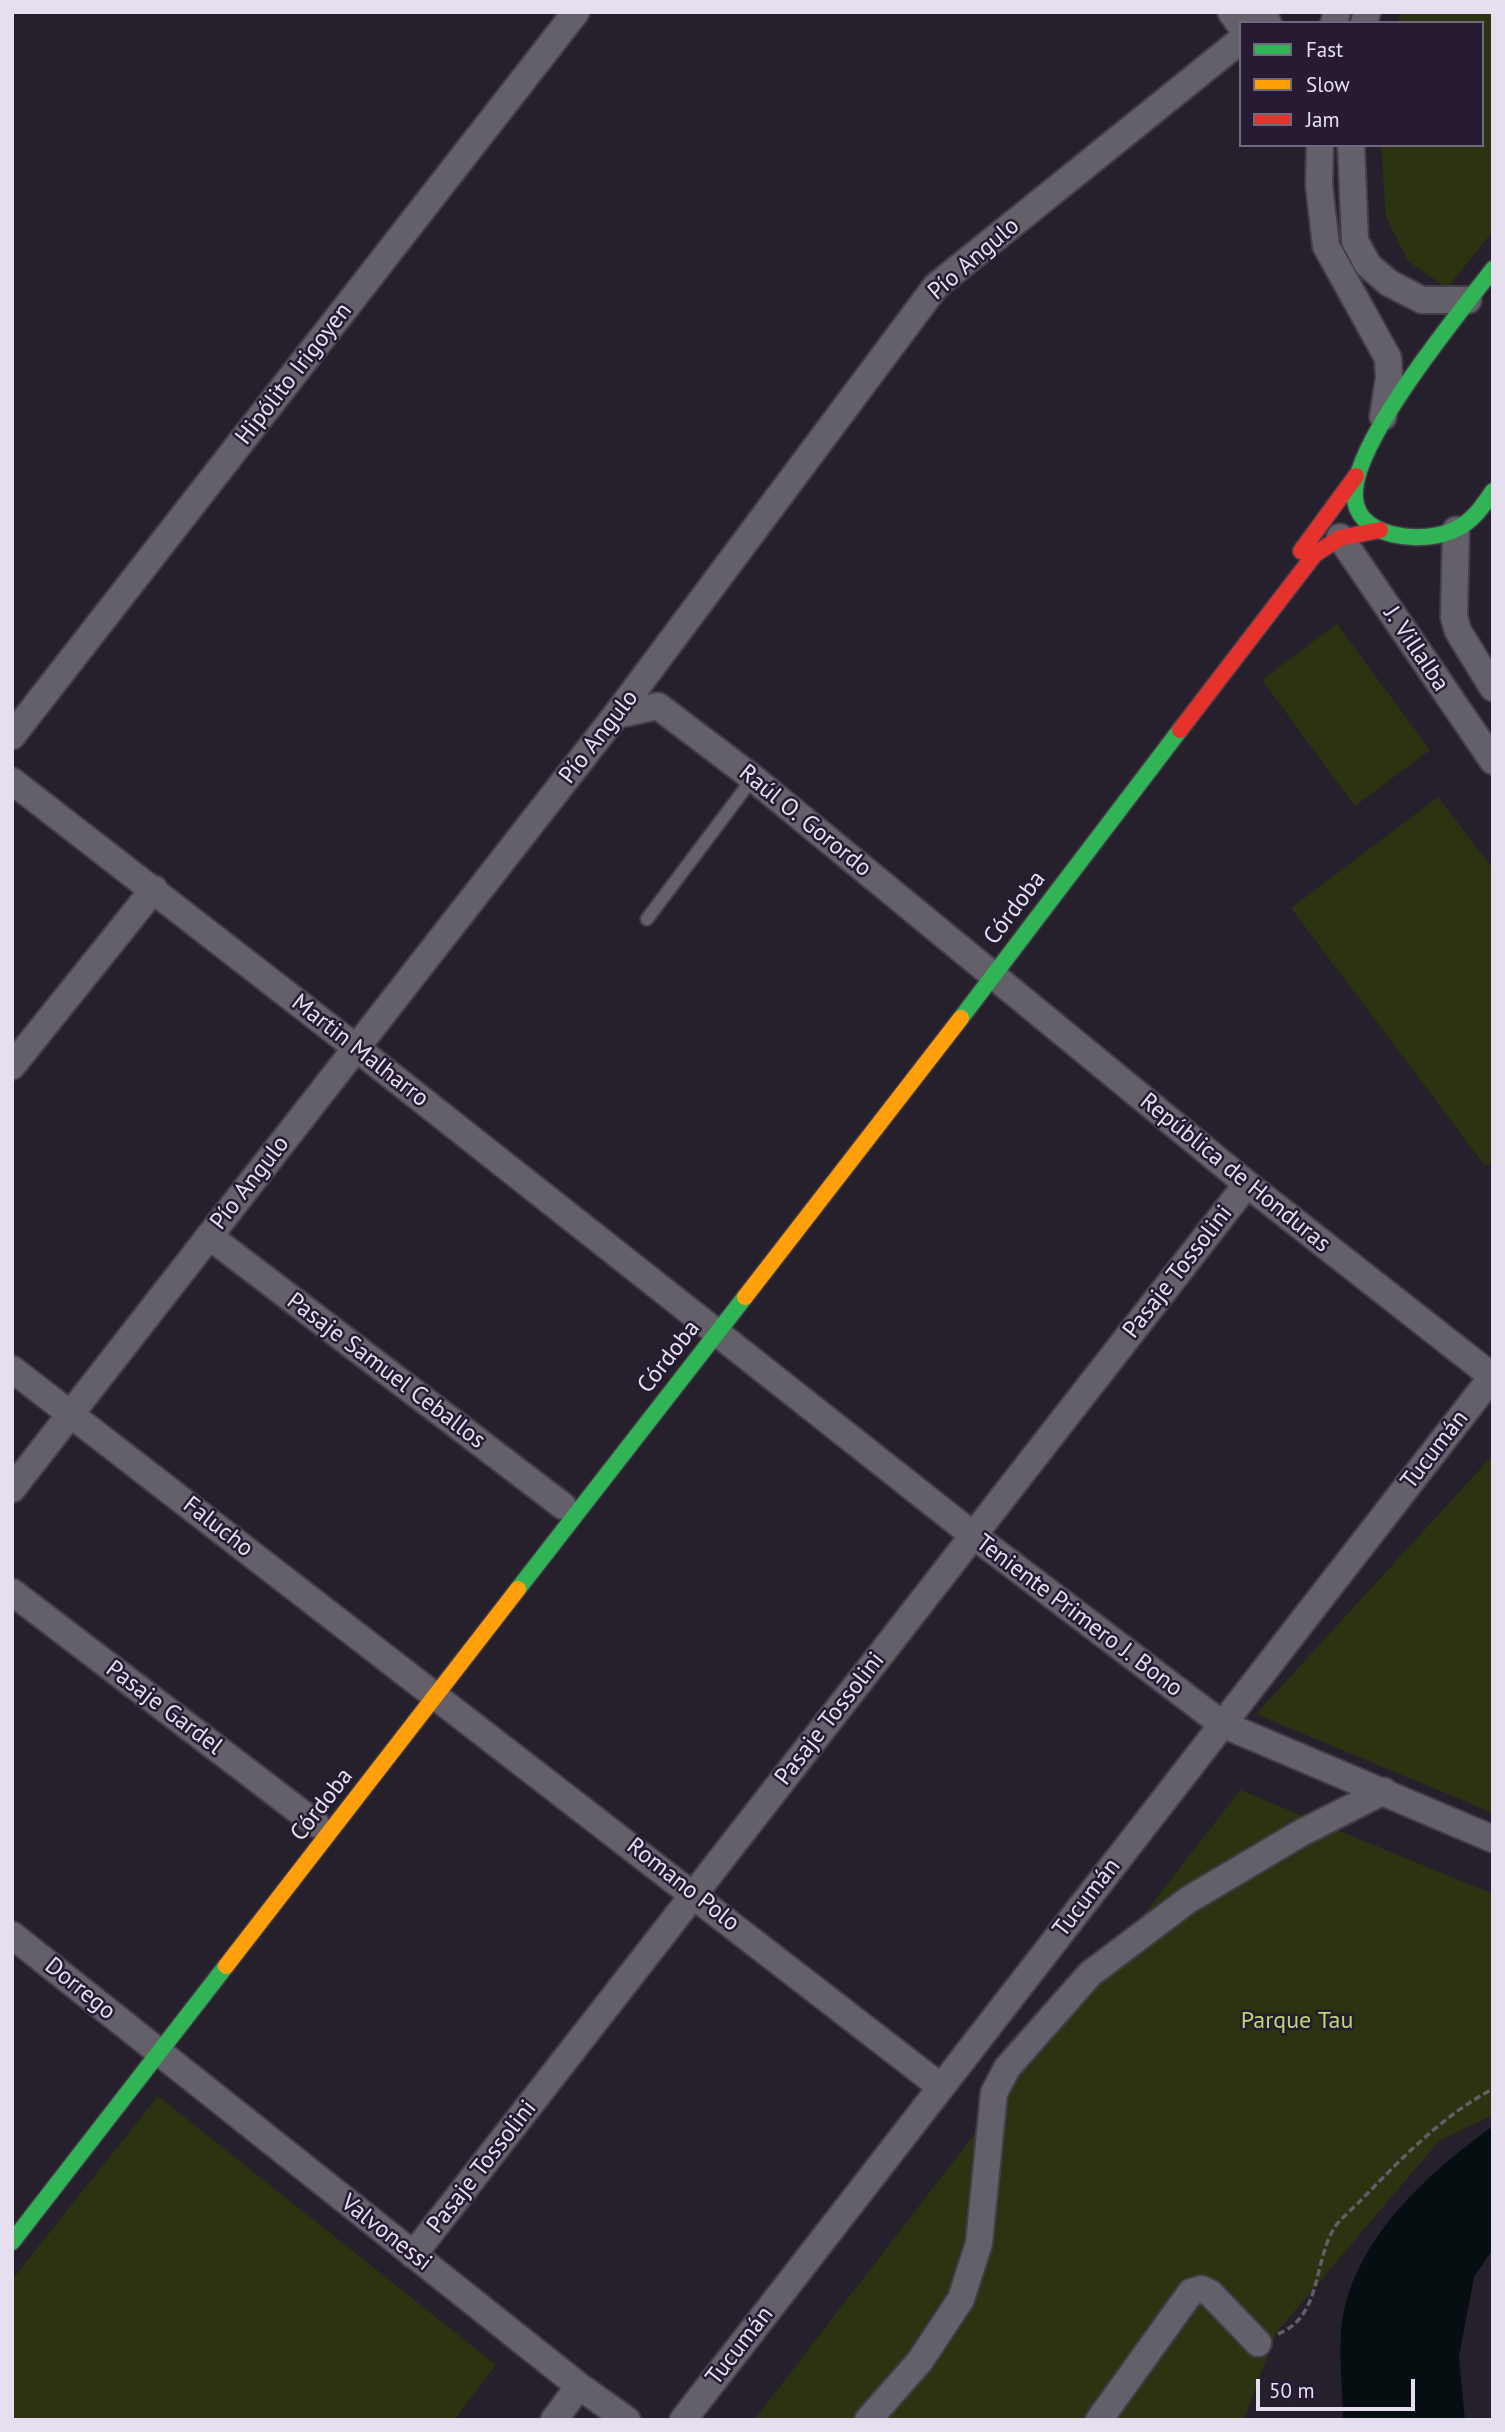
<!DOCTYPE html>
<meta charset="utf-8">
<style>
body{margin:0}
#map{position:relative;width:1505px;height:2432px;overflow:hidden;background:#26202d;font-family:"PT Sans",sans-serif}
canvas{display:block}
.frame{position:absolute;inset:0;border:14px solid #e6dfef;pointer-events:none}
.legend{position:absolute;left:1239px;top:21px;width:245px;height:126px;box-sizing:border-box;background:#261b32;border:2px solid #73697e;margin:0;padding:9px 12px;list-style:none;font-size:21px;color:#e6dfef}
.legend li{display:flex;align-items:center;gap:14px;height:35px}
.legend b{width:35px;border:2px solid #73697e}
.scale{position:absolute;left:1256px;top:2379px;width:159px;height:32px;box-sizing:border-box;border:4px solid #e6dfef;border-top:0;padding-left:9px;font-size:21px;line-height:24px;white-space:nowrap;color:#e6dfef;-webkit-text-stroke:5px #261b32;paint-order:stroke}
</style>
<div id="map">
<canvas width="1505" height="2432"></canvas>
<div class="frame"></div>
<ul class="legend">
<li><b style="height:9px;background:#30b455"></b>Fast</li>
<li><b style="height:9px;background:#ff9f0a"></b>Slow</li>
<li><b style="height:9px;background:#e5322d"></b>Jam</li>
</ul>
<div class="scale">50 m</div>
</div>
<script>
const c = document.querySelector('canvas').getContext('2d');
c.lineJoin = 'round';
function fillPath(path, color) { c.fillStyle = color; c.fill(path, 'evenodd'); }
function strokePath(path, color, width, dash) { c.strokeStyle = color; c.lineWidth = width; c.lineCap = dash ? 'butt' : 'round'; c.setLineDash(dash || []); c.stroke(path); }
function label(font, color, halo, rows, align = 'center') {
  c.font = font + ' "PT Sans",sans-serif'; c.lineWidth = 5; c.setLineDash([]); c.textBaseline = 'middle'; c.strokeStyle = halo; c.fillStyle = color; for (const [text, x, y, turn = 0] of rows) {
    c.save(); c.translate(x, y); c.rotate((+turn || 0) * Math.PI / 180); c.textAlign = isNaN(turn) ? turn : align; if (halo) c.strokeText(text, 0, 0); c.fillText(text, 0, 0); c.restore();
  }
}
fillPath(new Path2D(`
 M 1401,12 L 1493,12 L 1493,231 L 1447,288 L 1408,261 L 1386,217 L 1381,145 L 1482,145 L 1482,23 L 1398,23 Z
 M 1337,624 L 1430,750 L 1355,806 L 1262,680 Z
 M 1438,797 L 1493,869 L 1493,1160 L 1485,1166 L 1291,908 Z
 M 1493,1455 L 1493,1813 L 1256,1714 Z
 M 1240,1790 L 1493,1894 L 1493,2115 L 1439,2141 L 1276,2333 L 1244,2420 L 754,2420 Z
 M 158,2096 L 496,2365 L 454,2420 L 12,2420 L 12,2280 Z`), '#2c3310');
fillPath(new Path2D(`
 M 1493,2126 L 1493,2249 L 1474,2277 L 1459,2357 L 1465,2420 L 1343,2420 C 1343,2383 1336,2342 1345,2306 C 1365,2229 1431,2171 1493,2126 Z`), '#050f11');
const lane = new Path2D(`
 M 647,919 L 753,778`);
const street = new Path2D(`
 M 1231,12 L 1241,26
 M 1261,12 L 1268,23
 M 1334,23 L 1337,12
 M 1364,23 L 1367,12
 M 1320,145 L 1319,185 L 1326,246 L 1388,358 L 1389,378 L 1383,417
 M 1351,145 L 1355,241 L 1368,265 L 1389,283 L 1422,300 L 1468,300
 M 1456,530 L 1454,617 L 1458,631 L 1493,688
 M 1340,537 L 1493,761
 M 616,715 L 658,706 L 753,778 L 1247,1184 L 1493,1377
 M 12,736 L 576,12
 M 12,781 L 355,1047 L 973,1535 L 1222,1724 L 1493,1839
 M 12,1066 L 154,889
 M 209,1236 L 563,1506
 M 12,1369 L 941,2087
 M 12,1489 L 616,715 L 936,286 L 1241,40
 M 12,1592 L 316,1824
 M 12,1935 L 579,2386 L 627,2420
 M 413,2255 L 1247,1184
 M 554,2420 L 579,2386
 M 683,2420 L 1492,1377
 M 868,2420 L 920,2361 L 961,2299 L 979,2243 L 994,2093 L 1007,2068 L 1090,1974 L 1188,1900 L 1301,1833 L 1384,1791
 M 1099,2420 L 1191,2292 L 1201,2289 L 1210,2293 L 1258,2343`);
const fast = new Path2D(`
 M 1493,269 C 1457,316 1359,435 1355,490 C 1350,540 1426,545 1456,529 C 1473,521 1483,506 1493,491
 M 961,1018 L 1180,730
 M 518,1589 L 745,1297
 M 12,2242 L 226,1966`);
const slow = new Path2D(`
 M 745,1297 L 961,1018
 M 226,1966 L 518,1589`);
const jam = new Path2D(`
 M 1301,551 L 1356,476
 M 1180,730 L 1315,554 L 1340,538 L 1380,530`);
strokePath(lane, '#423d49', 16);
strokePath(street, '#423d49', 30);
strokePath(fast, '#423d49', 19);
strokePath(slow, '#423d49', 19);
strokePath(jam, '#423d49', 19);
strokePath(new Path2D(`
 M 1278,2334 C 1321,2317 1313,2266 1333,2230 C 1339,2219 1353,2209 1362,2199 C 1401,2159 1443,2115 1493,2089`), '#625e68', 3.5, [7, 3.5]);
strokePath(lane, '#64606a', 12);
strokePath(street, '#64606a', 26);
strokePath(fast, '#30b455', 16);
strokePath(slow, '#ff9f0a', 16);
strokePath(jam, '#e5322d', 16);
label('24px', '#e6dfef', '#261b32', [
 ["Pío Angulo",974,259,-41],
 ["Hipólito Irigoyen",294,374,-52],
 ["J. Villalba",1416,649,56],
 ["Pío Angulo",599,737,-52],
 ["Raúl O. Gorordo",805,821,39],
 ["Córdoba",1015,908,-53],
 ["Martin Malharro",360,1051,38],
 ["República de Honduras",1235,1173,39],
 ["Pío Angulo",250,1183,-52],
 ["Pasaje Tossolini",1178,1272,-52],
 ["Córdoba",669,1357,-52],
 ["Pasaje Samuel Ceballos",386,1371,37],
 ["Tucumán",1435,1450,-52],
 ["Falucho",218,1527,38],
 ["Teniente Primero J. Bono",1079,1616,37],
 ["Pasaje Gardel",164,1708,37],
 ["Pasaje Tossolini",830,1719,-52],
 ["Córdoba",322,1805,-52],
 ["Romano Polo",683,1885,38],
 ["Tucumán",1087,1898,-52],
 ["Dorrego",80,1989,39],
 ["Pasaje Tossolini",482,2167,-52],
 ["Valvonessi",386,2233,38],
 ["Tucumán",740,2346,-52]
]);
label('24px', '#bdd770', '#261b32', [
 ["Parque Tau",1297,2021]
]);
</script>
